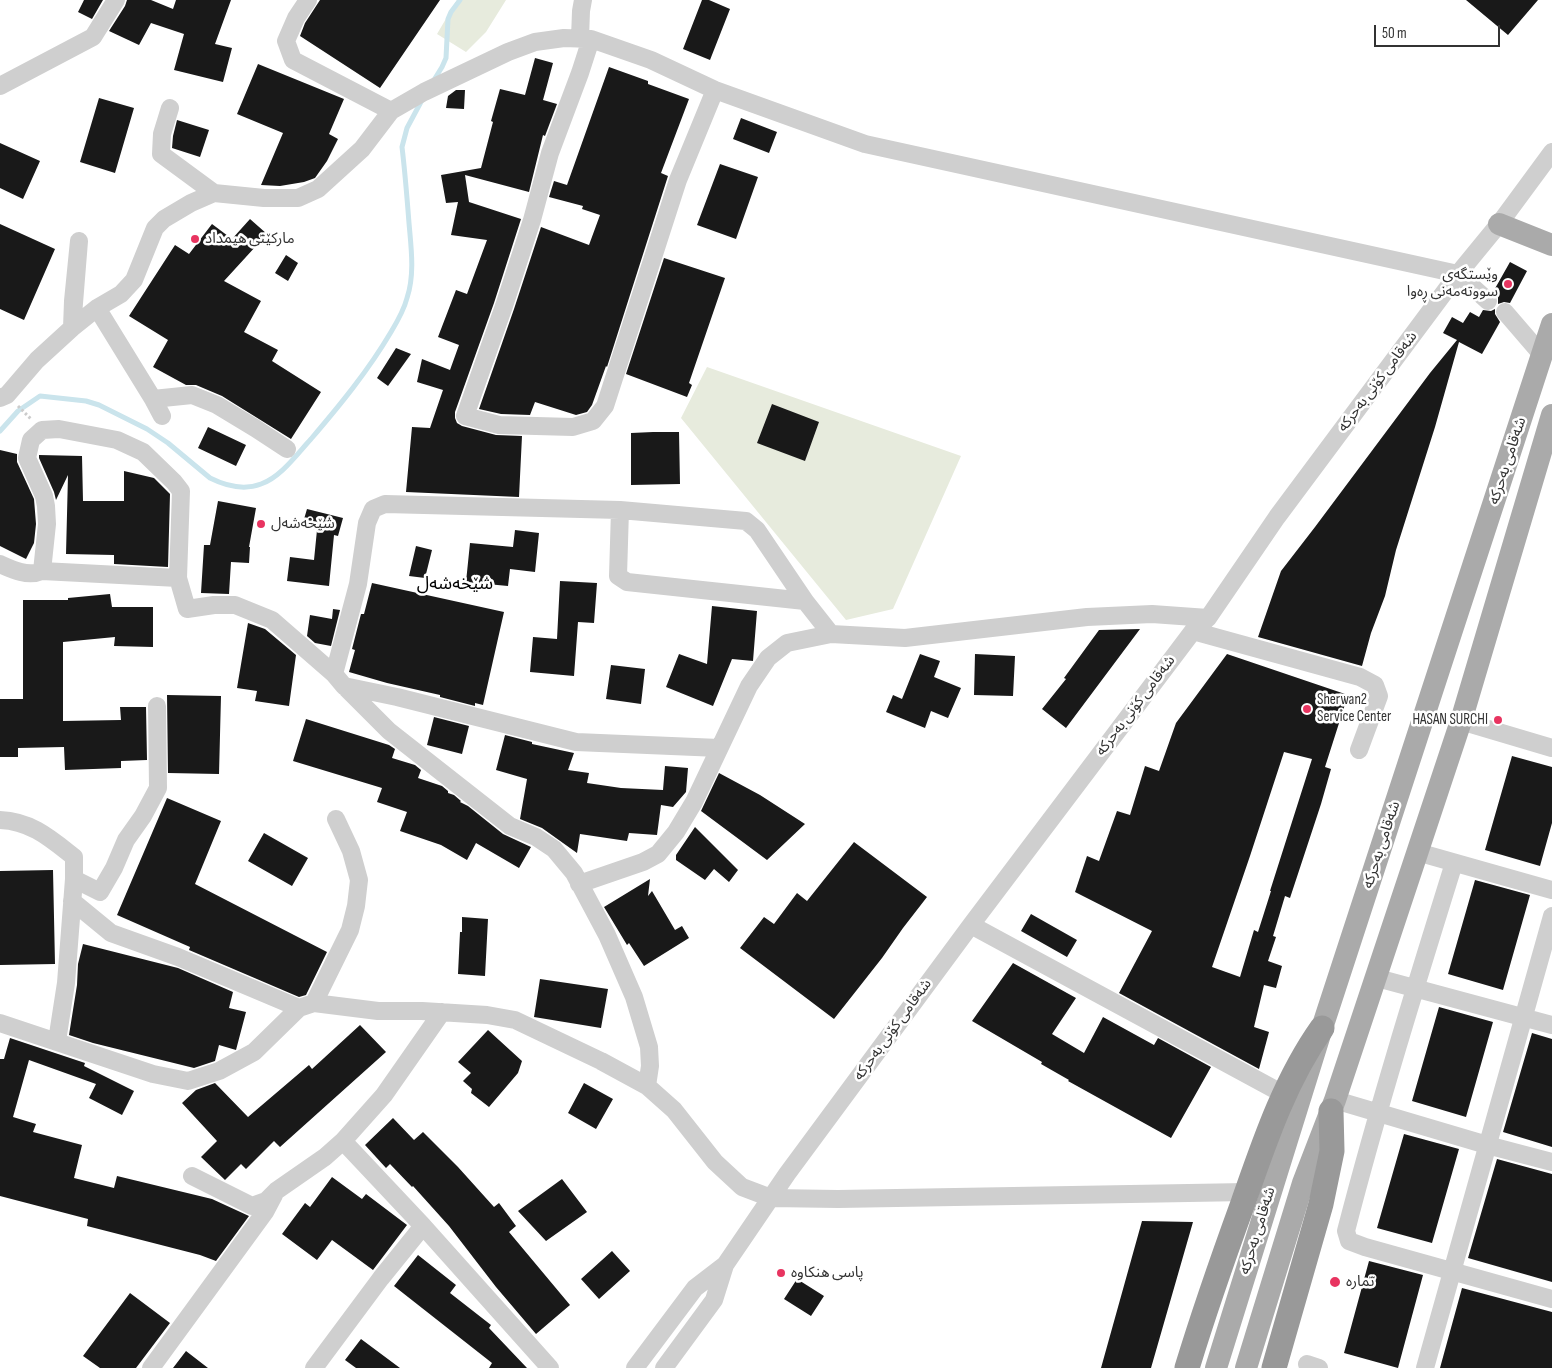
<!DOCTYPE html>
<meta charset="utf-8">
<style>
body{margin:0}
#map{position:relative;width:1552px;height:1368px;overflow:hidden;background:#fff;font-family:"Sofia Sans Condensed",sans-serif}
canvas{display:block}
.scale{position:absolute;left:1374px;top:25px;width:126px;height:22px;box-sizing:border-box;border:2px solid #323232;border-top:0;padding-left:6px;font-size:15px;line-height:18px;white-space:nowrap;color:#323232;-webkit-text-stroke:4px #fff;paint-order:stroke}
</style>
<div id="map">
<canvas width="1552" height="1368"></canvas>
<div class="scale">50 m</div>
</div>
<script>
const c = document.querySelector('canvas').getContext('2d');
c.lineJoin = 'round';
function fillPath(path, color) { c.fillStyle = color; c.fill(path, 'evenodd'); }
function strokePath(path, color, width, dash) { c.strokeStyle = color; c.lineWidth = width; c.lineCap = dash ? 'butt' : 'round'; c.setLineDash(dash || []); c.stroke(path); }
function label(font, color, halo, rows, align = 'center') {
  c.font = font + ' "Sofia Sans Condensed","Noto Sans Arabic",sans-serif'; c.lineWidth = 5; c.setLineDash([]); c.textBaseline = 'middle'; c.strokeStyle = halo; c.fillStyle = color; for (const [text, x, y, turn = 0] of rows) {
    c.save(); c.translate(x, y); c.rotate((+turn || 0) * Math.PI / 180); c.textAlign = isNaN(turn) ? turn : align; if (halo) c.strokeText(text, 0, 0); c.fillText(text, 0, 0); c.restore();
  }
}
fillPath(new Path2D(`
 M 457,0 L 506,0 L 486,32 L 466,52 L 437,34 Z
 M 707,367 L 961,456 L 893,609 L 846,620 L 681,418 Z`), '#e7ebdd');
strokePath(new Path2D(`
 M 434,80 L 442,67 L 446,58 L 448,19 L 451,12 L 460,0
 M 0,431 L 18,411 L 40,396 L 86,401 L 99,405 L 147,429 L 168,443 L 210,478 C 226,486 243,491 261,484 C 281,477 297,454 311,439 C 340,405 368,371 391,332 C 397,322 404,310 407,298 C 415,274 411,247 409,223 C 407,197 405,172 402,147 L 407,128 L 422,100`), '#cae4ec', 5);
fillPath(new Path2D(`
 M 84,0 L 103,0 L 92,19 L 78,12 Z
 M 127,0 L 151,0 L 173,9 L 176,0 L 231,0 L 215,44 L 232,48 L 223,82 L 174,70 L 184,34 L 151,23 L 139,45 L 109,31 L 125,6 Z
 M 320,0 L 440,0 L 380,88 L 300,36 L 305,23 Z
 M 702,0 L 709,0 L 730,9 L 710,60 L 683,49 Z
 M 1466,0 L 1538,0 L 1508,35 Z
 M 535,58 L 553,63 L 543,100 L 557,104 L 545,136 L 543,135 L 529,192 L 465,175 L 469,202 L 521,219 L 494,303 L 455,412 L 455,418 L 457,423 L 462,426 L 496,435 L 522,436 L 519,497 L 406,492 L 412,427 L 430,428 L 443,390 L 417,382 L 422,359 L 450,370 L 459,345 L 438,337 L 456,290 L 467,294 L 487,240 L 451,235 L 458,202 L 446,203 L 441,175 L 481,168 L 493,122 L 491,121 L 500,89 L 525,95 Z
 M 258,64 L 344,99 L 329,134 L 338,139 L 327,161 L 315,178 L 304,182 L 280,186 L 261,185 L 283,133 L 237,114 Z
 M 609,67 L 648,81 L 648,84 L 689,99 L 661,173 L 668,176 L 607,367 L 606,366 L 592,405 L 587,412 L 576,415 L 535,402 L 530,415 L 501,414 L 479,409 L 514,309 L 541,227 L 589,245 L 600,215 L 582,209 L 583,206 L 549,197 L 554,181 L 567,185 Z
 M 456,90 L 465,90 L 464,109 L 446,108 L 448,96 Z
 M 99,98 L 134,108 L 115,173 L 80,162 Z
 M 741,118 L 777,132 L 769,153 L 733,139 Z
 M 177,120 L 209,130 L 200,157 L 172,148 L 173,136 Z
 M 0,143 L 40,161 L 23,199 L 0,188 Z
 M 720,164 L 758,177 L 736,239 L 697,225 Z
 M 250,219 L 267,234 L 224,281 L 261,301 L 244,332 L 278,350 L 272,361 L 321,392 L 291,439 L 222,396 L 196,385 L 186,385 L 153,367 L 168,340 L 129,316 L 175,245 L 189,254 L 212,224 L 232,239 Z
 M 0,224 L 55,249 L 24,320 L 0,309 Z
 M 286,255 L 298,263 L 288,281 L 275,273 Z
 M 664,258 L 725,278 L 689,383 L 692,385 L 687,397 L 626,374 Z
 M 1510,262 L 1527,271 L 1510,303 L 1504,302 L 1498,304 L 1498,297 L 1493,292 Z
 M 1495,309 L 1495,314 L 1500,322 L 1482,354 L 1459,342 L 1435,427 L 1396,550 L 1385,596 L 1371,633 L 1362,666 L 1258,637 L 1281,571 L 1315,527 L 1430,373 L 1457,340 L 1443,333 L 1452,317 L 1463,323 L 1470,312 L 1479,317 L 1483,310 L 1491,311 Z
 M 396,348 L 411,354 L 388,386 L 377,378 Z
 M 772,404 L 819,422 L 805,461 L 757,443 Z
 M 208,427 L 246,445 L 236,466 L 198,448 Z
 M 653,432 L 679,432 L 680,484 L 631,485 L 631,433 Z
 M 0,450 L 17,454 L 17,462 L 34,499 L 36,524 L 34,543 L 26,559 L 0,546 Z
 M 39,455 L 82,456 L 83,501 L 124,501 L 124,471 L 154,478 L 170,494 L 168,567 L 114,564 L 114,555 L 66,554 L 68,475 L 56,500 L 54,492 L 39,458 Z
 M 218,501 L 256,508 L 249,547 L 250,547 L 249,563 L 231,562 L 229,594 L 201,593 L 204,545 L 210,545 Z
 M 307,509 L 343,518 L 338,536 L 334,535 L 329,586 L 287,581 L 290,557 L 314,560 L 317,530 L 302,526 Z
 M 515,530 L 539,533 L 535,572 L 510,569 L 508,586 L 466,582 L 470,543 L 513,547 Z
 M 416,546 L 432,550 L 425,578 L 409,576 Z
 M 560,581 L 597,583 L 594,623 L 578,622 L 574,676 L 530,672 L 533,637 L 557,639 Z
 M 372,583 L 504,612 L 483,705 L 475,703 L 475,706 L 440,697 L 440,695 L 387,683 L 349,672 L 355,650 L 352,649 L 361,614 L 364,614 Z
 M 110,594 L 112,607 L 153,607 L 153,647 L 114,646 L 115,637 L 63,642 L 63,721 L 121,720 L 120,707 L 146,707 L 147,760 L 121,761 L 121,768 L 65,770 L 64,747 L 18,748 L 18,757 L 0,757 L 0,699 L 23,699 L 23,600 L 68,600 L 68,598 Z
 M 712,606 L 757,611 L 753,661 L 732,659 L 713,706 L 666,687 L 679,654 L 707,664 Z
 M 333,609 L 340,610 L 331,646 L 315,643 L 307,636 L 310,615 L 332,619 Z
 M 248,623 L 265,629 L 296,655 L 289,706 L 255,701 L 257,691 L 237,688 Z
 M 1140,629 L 1066,728 L 1042,709 L 1066,679 L 1064,678 L 1099,630 Z
 M 920,654 L 940,661 L 934,677 L 961,688 L 948,718 L 931,711 L 925,728 L 886,712 L 893,695 L 902,699 Z
 M 975,654 L 1015,656 L 1013,696 L 974,695 Z
 M 1227,654 L 1348,695 L 1325,767 L 1331,769 L 1321,804 L 1290,898 L 1285,896 L 1273,936 L 1276,937 L 1268,961 L 1282,966 L 1276,988 L 1264,985 L 1254,1027 L 1269,1032 L 1259,1069 L 1119,993 L 1152,931 L 1075,892 L 1087,856 L 1099,861 L 1117,811 L 1130,815 L 1145,766 L 1159,771 L 1176,723 ZM 1284,752 L 1312,759 L 1270,891 L 1271,891 L 1258,932 L 1254,930 L 1240,977 L 1212,967 L 1250,856 Z
 M 611,665 L 645,669 L 641,704 L 606,699 Z
 M 167,695 L 221,696 L 219,774 L 168,773 Z
 M 434,717 L 469,726 L 462,754 L 427,745 Z
 M 306,719 L 389,745 L 395,749 L 392,758 L 415,765 L 421,770 L 418,778 L 442,786 L 448,791 L 448,793 L 454,795 L 461,801 L 460,802 L 468,806 L 503,834 L 531,847 L 519,868 L 476,843 L 467,860 L 441,845 L 400,831 L 407,812 L 377,802 L 382,788 L 293,761 Z
 M 505,735 L 532,742 L 532,744 L 574,753 L 568,770 L 589,773 L 587,783 L 621,788 L 663,790 L 665,766 L 688,768 L 686,792 L 673,807 L 661,805 L 657,835 L 629,833 L 627,841 L 580,834 L 577,853 L 542,828 L 520,819 L 527,779 L 496,770 Z
 M 1512,756 L 1552,767 L 1552,823 L 1540,866 L 1485,850 Z
 M 719,773 L 760,795 L 805,824 L 767,860 L 701,811 Z
 M 167,798 L 221,821 L 195,884 L 327,952 L 306,995 L 299,997 L 189,950 L 190,947 L 117,915 Z
 M 695,827 L 738,870 L 729,882 L 714,869 L 705,880 L 676,860 L 676,855 Z
 M 264,833 L 308,858 L 292,886 L 248,861 Z
 M 854,842 L 927,897 L 903,928 L 882,958 L 834,1019 L 740,948 L 764,917 L 774,924 L 797,893 L 807,901 Z
 M 53,870 L 55,964 L 0,965 L 0,871 Z
 M 650,879 L 648,896 L 652,891 L 675,930 L 682,926 L 689,938 L 644,966 L 629,943 L 627,945 L 604,907 Z
 M 1475,880 L 1530,895 L 1503,990 L 1448,974 Z
 M 1031,914 L 1077,940 L 1067,957 L 1021,931 Z
 M 462,917 L 488,919 L 485,976 L 458,974 L 460,932 L 462,932 Z
 M 83,944 L 178,968 L 233,992 L 229,1008 L 246,1012 L 236,1050 L 219,1045 L 215,1061 L 194,1068 L 93,1043 L 69,1035 L 77,985 L 78,964 Z
 M 1013,963 L 1076,998 L 1052,1034 L 1084,1053 L 1103,1017 L 1154,1045 L 1158,1038 L 1211,1067 L 1171,1138 L 1068,1081 L 1069,1080 L 1041,1064 L 1042,1062 L 972,1021 Z
 M 540,979 L 608,989 L 601,1028 L 534,1017 Z
 M 1439,1007 L 1493,1022 L 1466,1117 L 1412,1101 Z
 M 360,1025 L 386,1052 L 280,1147 L 274,1141 L 246,1169 L 241,1164 L 225,1180 L 201,1157 L 217,1141 L 182,1103 L 196,1090 L 215,1083 L 248,1117 L 309,1065 L 312,1069 Z
 M 488,1030 L 522,1061 L 518,1073 L 489,1107 L 471,1093 L 472,1089 L 463,1081 L 471,1073 L 458,1062 Z
 M 1532,1033 L 1552,1039 L 1552,1147 L 1503,1132 Z
 M 10,1038 L 85,1063 L 84,1066 L 134,1091 L 122,1115 L 89,1098 L 96,1084 L 29,1060 L 13,1117 L 36,1124 L 33,1132 L 82,1145 L 74,1178 L 114,1188 L 117,1176 L 212,1199 L 249,1216 L 216,1261 L 200,1255 L 87,1226 L 88,1219 L 0,1196 L 0,1059 L 4,1059 Z
 M 584,1083 L 613,1099 L 596,1129 L 568,1113 Z
 M 393,1118 L 414,1140 L 423,1132 L 458,1167 L 494,1207 L 499,1203 L 516,1226 L 509,1232 L 570,1305 L 536,1334 L 496,1287 L 449,1226 L 413,1186 L 412,1187 L 390,1164 L 386,1168 L 365,1145 Z
 M 1404,1134 L 1459,1149 L 1432,1243 L 1377,1228 Z
 M 1497,1159 L 1552,1174 L 1552,1282 L 1468,1258 Z
 M 332,1177 L 362,1199 L 366,1194 L 407,1225 L 373,1270 L 332,1240 L 317,1260 L 282,1234 L 305,1203 L 310,1207 Z
 M 562,1179 L 587,1212 L 546,1241 L 518,1211 Z
 M 1142,1221 L 1193,1222 L 1151,1368 L 1101,1368 Z
 M 612,1251 L 630,1271 L 599,1299 L 581,1279 Z
 M 418,1255 L 456,1285 L 450,1293 L 491,1325 L 489,1328 L 527,1368 L 489,1368 L 492,1363 L 394,1286 Z
 M 1369,1261 L 1423,1275 L 1398,1368 L 1344,1353 Z
 M 797,1279 L 824,1296 L 811,1316 L 784,1299 Z
 M 1462,1288 L 1552,1312 L 1552,1368 L 1440,1368 Z
 M 130,1293 L 170,1323 L 136,1368 L 100,1368 L 83,1356 Z
 M 361,1339 L 400,1368 L 356,1368 L 345,1360 Z
 M 186,1351 L 208,1368 L 173,1368 Z`), '#191919');
strokePath(new Path2D(`
 M 18,406 L 31,419`), '#ccc', 3, [2.5, 2.5]);
strokePath(new Path2D(`
 M 308,0 L 296,18 L 286,41 L 293,60 L 391,111
 M 580,38 L 581,11 L 583,0
 M 591,39 L 580,73 L 550,153 L 532,220 L 504,306 L 465,416 L 499,425 L 573,427 L 593,421 L 605,406 L 678,180 L 715,90
 M 0,86 L 93,37 L 116,0
 M 170,108 L 162,134 L 161,154 L 214,193
 M 79,241 L 72,328 L 73,301 Z
 M 97,308 L 153,399 L 162,416
 M 1505,312 L 1542,355
 M 0,398 L 7,395 L 37,360 L 72,328 L 97,308 L 121,294 L 134,280 L 155,228 L 164,219 L 191,203 L 214,193 L 264,198 L 298,198 L 318,189 L 362,149 L 391,111 L 424,92 L 508,52 L 535,42 L 564,38 L 591,39 L 651,60 L 715,90 L 865,144 L 1458,274 L 1488,301
 M 153,399 L 192,395 L 217,405 L 255,428 L 287,449
 M 620,510 L 618,576 L 627,582 L 805,601
 M 0,564 C 13,570 28,577 42,571 L 178,578
 M 42,571 L 47,524 L 46,506 L 44,496 L 27,458 L 31,440 L 42,430 L 59,429 L 117,440 L 143,452 L 174,482 L 181,491 L 178,578 L 187,609 L 214,605 L 235,605 L 272,620 L 334,674 L 344,686 L 389,731 L 510,826 L 536,837 L 554,849 L 574,873 L 607,935 L 634,997 L 649,1047 L 650,1066 L 647,1086
 M 1193,631 L 1360,677 L 1375,685 L 1379,696 L 1359,750
 M 334,674 L 358,584 L 367,523 L 373,509 L 385,504 L 620,510 L 746,521 L 757,530 L 805,601 L 831,634
 M 344,686 L 397,697 L 576,742 L 719,748
 M 1461,721 L 1552,748
 M 0,820 C 31,821 51,839 74,857 L 74,879 L 66,983 L 57,1041
 M 1417,852 L 1552,890
 M 1454,863 C 1416,985 1378,1107 1346,1231 L 1349,1241 L 1365,1247 L 1552,1299
 M 74,879 L 100,892 L 114,868 L 126,840 L 143,816 L 158,788 L 157,706
 M 579,884 L 643,862 L 658,854 L 676,832 L 694,802 L 749,686 L 768,658 L 787,643 L 831,634 L 905,638 L 1087,617 L 1152,614 L 1208,618
 M 72,901 L 111,933 L 178,957 L 299,1008
 M 971,925 L 1285,1095
 M 1377,978 L 1552,1025
 M 314,1003 L 350,930 L 356,906 L 359,880 L 351,851 L 336,819
 M 0,1023 L 153,1074 L 188,1081 L 219,1071 L 254,1052 L 299,1008 L 314,1003 L 378,1011 L 422,1011 L 487,1015 L 515,1020 L 601,1061 L 647,1086 L 674,1110 L 715,1162 L 742,1187 L 771,1198 L 838,1199 L 1247,1192
 M 1335,1100 L 1487,1145 L 1552,1162
 M 343,1141 L 423,1226 L 550,1368
 M 192,1176 L 252,1206 L 266,1201 L 276,1191 L 325,1157 L 343,1141 L 384,1095 L 442,1012
 M 1307,1364 L 1319,1368
 M 151,1368 L 265,1212 L 274,1195
 M 314,1368 L 381,1278 L 423,1226
 M 635,1368 L 695,1288 L 725,1265
 M 664,1368 L 714,1300 L 725,1265 L 787,1174 L 971,925 L 1193,631 L 1208,618 L 1277,517 L 1458,274 L 1499,224 L 1552,152
 M 1425,1368 L 1552,916`), '#cfcfcf', 18);
strokePath(new Path2D(`
 M 1499,224 L 1552,245
 M 1216,1368 L 1322,1028 L 1552,324
 M 1246,1368 L 1303,1183 L 1335,1100 L 1461,721 L 1552,415`), '#aaa', 22);
strokePath(new Path2D(`
 M 1187,1368 C 1204,1312 1223,1258 1243,1203 C 1264,1143 1285,1080 1322,1028
 M 1274,1368 L 1321,1204 L 1332,1151 L 1331,1111`), '#999', 25);
for (const [x, y, r, color] of [
 [195,239,5,"#e83460"],
 [1508,284,5,"#e83460"],
 [261,524,5,"#e83460"],
 [1307,709,5,"#e83460"],
 [1498,720,5,"#e83460"],
 [781,1273,5,"#e83460"],
 [1335,1282,6,"#e83460"]
]) { const dot = new Path2D(); dot.arc(x, y, r, 0, 2 * Math.PI); c.fillStyle = color; c.fill(dot); strokePath(dot, '#fff', 2); }
label('15px', '#323232', '#fff', [
 ["مارکێتی هیمداد",205,239],
 ["وێستگەی",1498,275,"right"],
 ["سووتەمەنی ڕەوا",1498,292,"right"],
 ["شێخه‌شه‌ل",271,524],
 ["Sherwan2",1317,700],
 ["Service Center",1317,717],
 ["HASAN SURCHI",1488,720,"right"],
 ["پاسی هنكاوه‌",791,1273],
 ["تمارە",1346,1282]
], 'left');
label('15px', '#323232', '#fff', [
 ["شەقامی کۆنی بەحرکە",1378,382,-53],
 ["شەقامی بەحرکە",1508,461,-72],
 ["شەقامی کۆنی بەحرکە",1136,706,-53],
 ["شەقامی بەحرکە",1382,845,-72],
 ["شەقامی کۆنی بەحرکە",893,1030,-54],
 ["شەقامی بەحرکە",1258,1231,-73]
]);
label('18px', '#000', '#fff', [
 ["شێخەشەل",455,584]
]);
</script>
